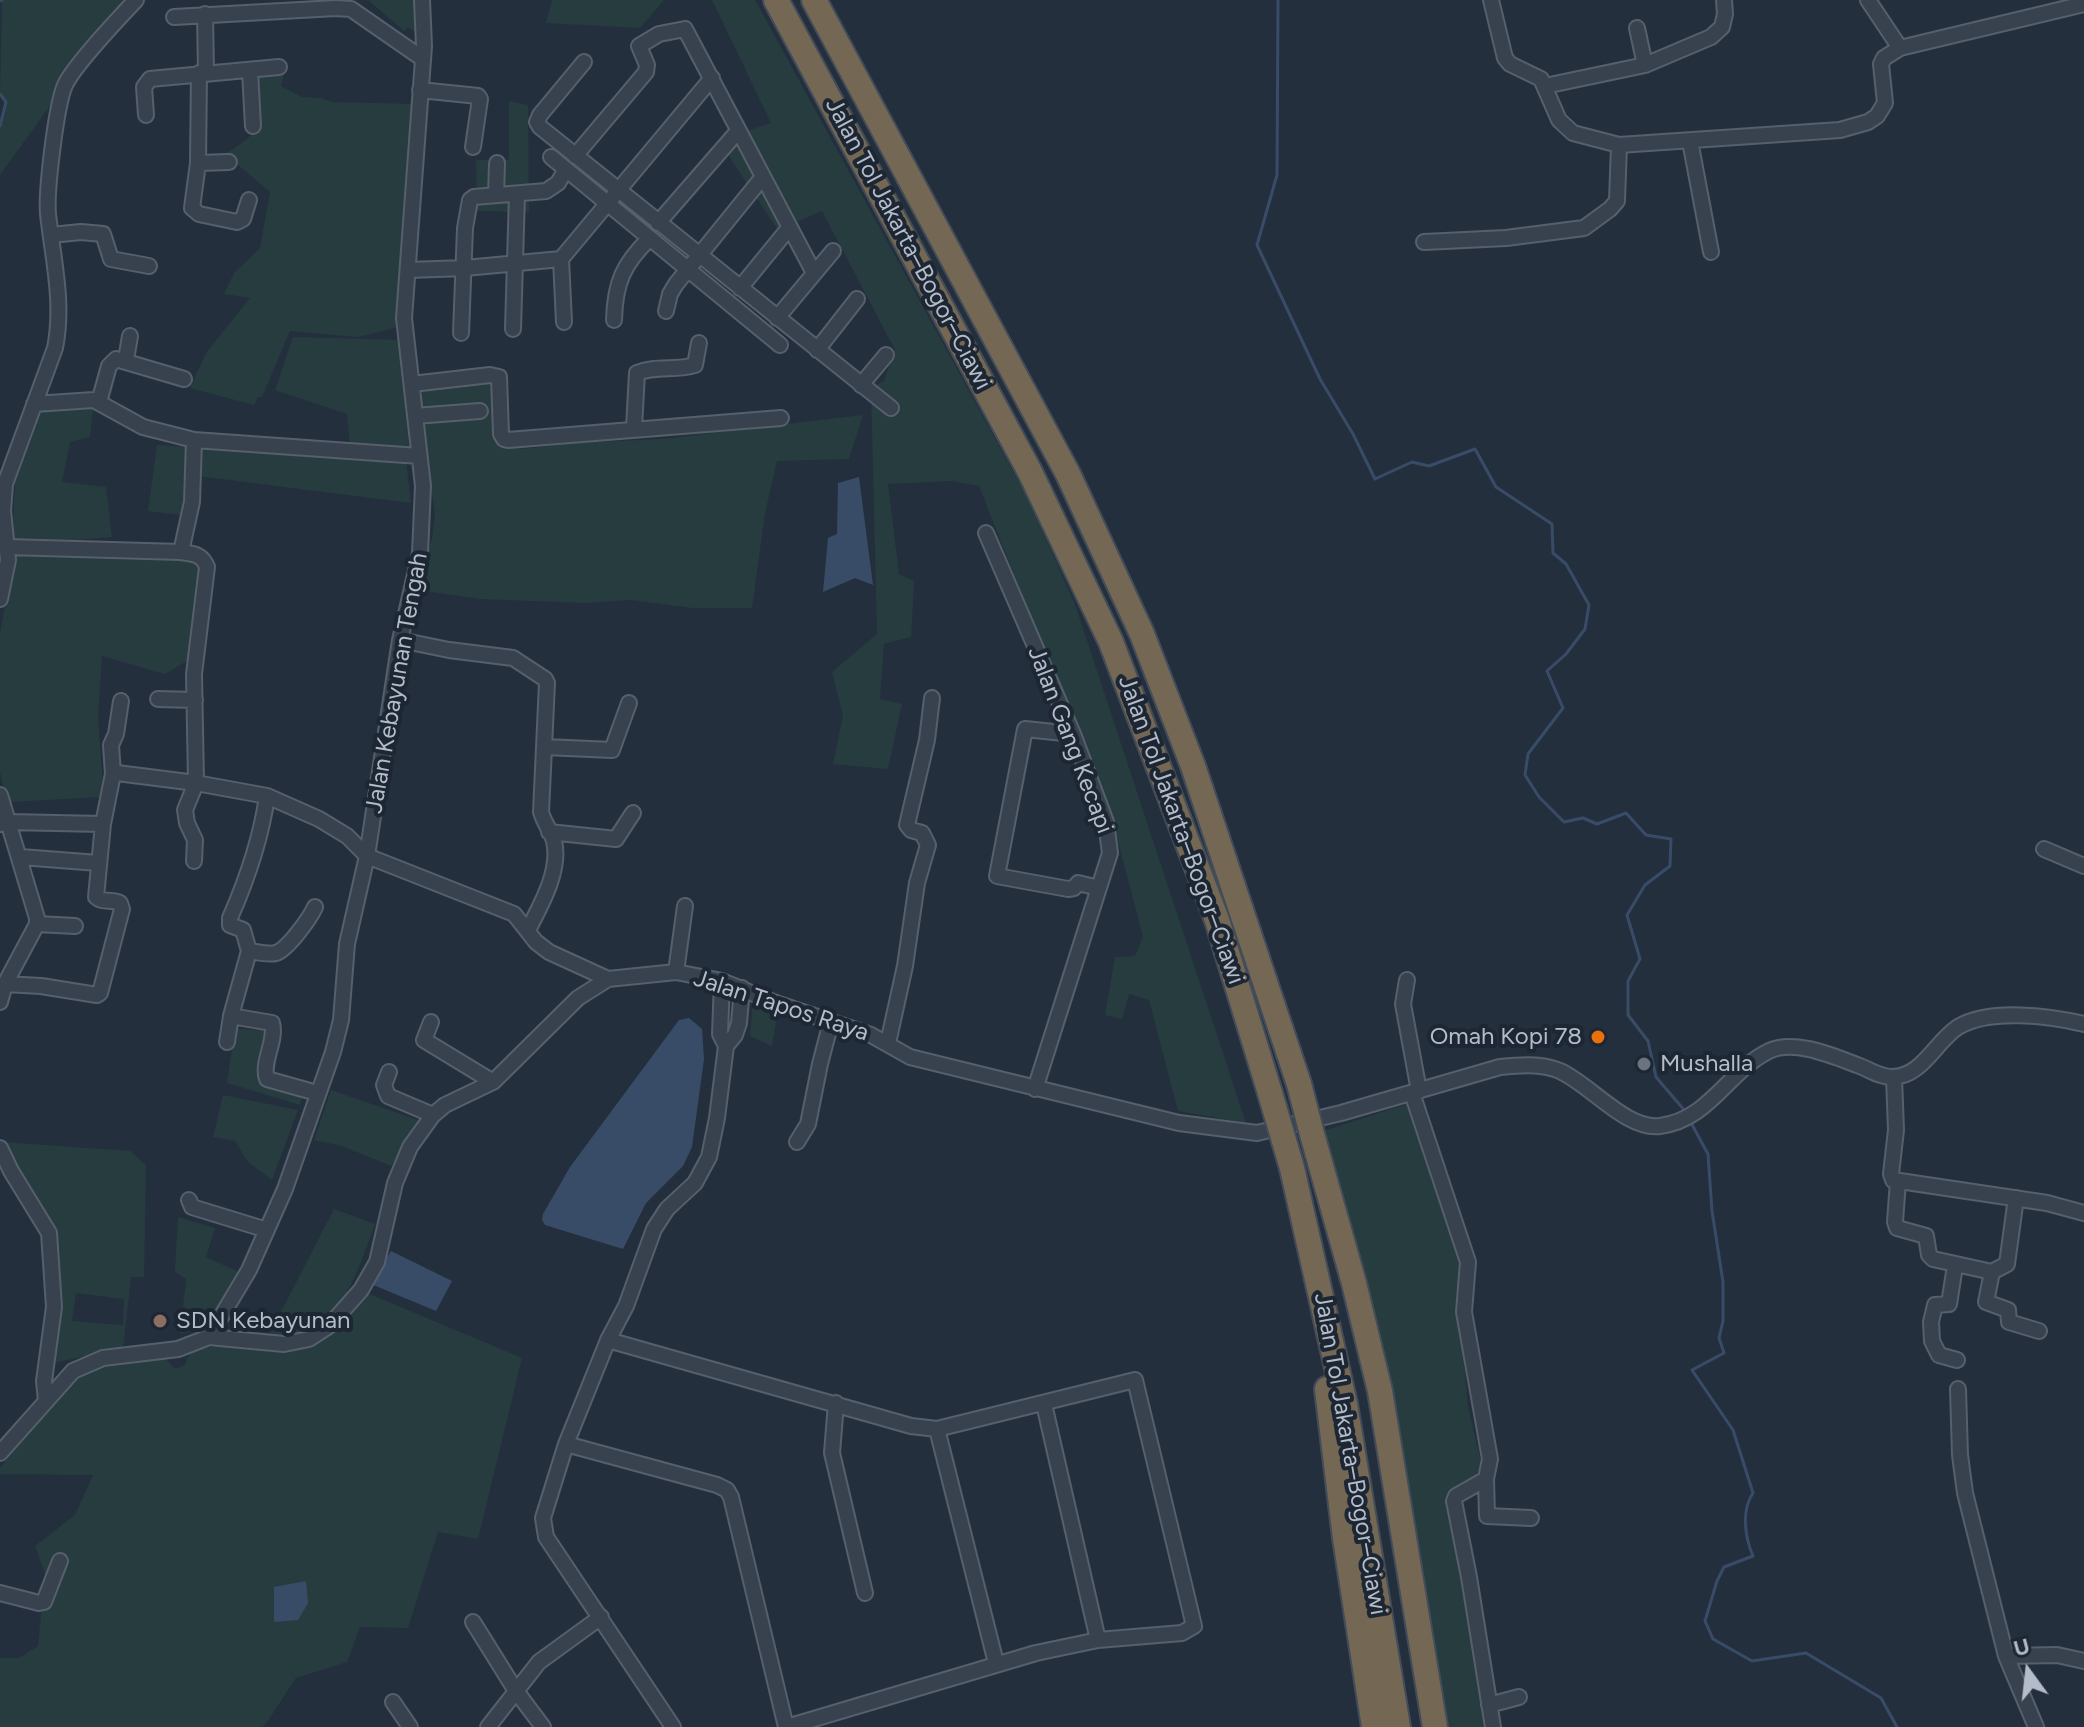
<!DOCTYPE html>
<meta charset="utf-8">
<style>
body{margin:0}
#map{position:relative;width:2084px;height:1727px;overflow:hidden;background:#242f3e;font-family:Figtree,sans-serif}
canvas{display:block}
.north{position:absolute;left:1988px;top:1631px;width:80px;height:80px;-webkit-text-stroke:6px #1d2633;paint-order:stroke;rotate:345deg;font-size:22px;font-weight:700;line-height:32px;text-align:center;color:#b4bcc9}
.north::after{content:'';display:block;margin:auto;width:28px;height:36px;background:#b4bcc9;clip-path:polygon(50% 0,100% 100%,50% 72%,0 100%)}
</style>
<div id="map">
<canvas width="2084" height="1727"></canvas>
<div class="north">U</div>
</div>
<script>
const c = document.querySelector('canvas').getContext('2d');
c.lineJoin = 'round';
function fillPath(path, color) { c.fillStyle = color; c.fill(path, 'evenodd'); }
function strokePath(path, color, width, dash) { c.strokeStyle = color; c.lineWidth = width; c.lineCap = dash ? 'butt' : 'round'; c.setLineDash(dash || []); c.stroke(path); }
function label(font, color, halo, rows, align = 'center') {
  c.font = font + ' Figtree,sans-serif'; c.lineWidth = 8; c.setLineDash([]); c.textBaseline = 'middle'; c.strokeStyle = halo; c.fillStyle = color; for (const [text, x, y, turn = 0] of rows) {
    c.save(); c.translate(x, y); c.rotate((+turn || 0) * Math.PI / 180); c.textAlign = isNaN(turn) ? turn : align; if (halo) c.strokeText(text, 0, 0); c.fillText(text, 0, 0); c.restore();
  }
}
fillPath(new Path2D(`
 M 2,0 L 136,0 L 65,85 L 0,175 L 0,126 L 6,102 L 0,94 Z
 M 368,0 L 419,0 L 420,36 L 408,27 L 404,31 Z
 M 552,0 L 664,0 L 640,28 L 546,23 Z
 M 712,0 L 755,0 L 1026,495 L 1075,604 L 1246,1123 L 1178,1111 L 1149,1000 L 1129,994 L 1122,1019 L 1105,1015 L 1115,957 L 1135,956 L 1143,937 L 1110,811 L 1105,806 L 979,486 L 951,481 L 888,484 L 899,574 L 914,581 L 911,637 L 884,644 L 880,699 L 902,704 L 888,769 L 833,764 L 843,716 L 832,672 L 877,634 L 871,388 L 884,381 L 895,350 L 822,211 L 778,230 L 718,140 L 771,123 Z
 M 284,74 L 281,86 L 302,97 L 321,98 L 332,102 L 414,104 L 398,327 L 358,337 L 290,331 L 262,397 L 258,397 L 254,405 L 190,388 L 206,353 L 250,298 L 224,294 L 234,273 L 260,248 L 270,192 L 225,154 C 267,129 259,124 258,78 Z
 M 509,101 L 528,105 L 529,212 L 477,211 L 476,160 L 509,160 Z
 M 293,337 L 400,340 L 409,446 L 350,446 L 347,414 L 275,390 Z
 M 497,382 L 501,444 L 523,449 L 571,443 L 662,439 L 863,415 L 849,459 L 777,461 L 765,513 L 752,608 L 693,608 L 631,600 L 586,603 L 480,599 L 417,590 L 432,538 L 435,513 L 416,386 Z
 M 93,409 L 90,437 L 70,442 L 62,482 L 106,487 L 112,537 L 12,545 L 15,478 L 37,412 Z
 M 157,445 L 406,461 L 411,503 L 190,475 L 182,515 L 148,511 Z
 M 134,551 L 200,559 L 190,659 L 165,674 L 102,656 L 98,718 L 104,797 L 7,802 L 0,772 L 0,635 L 13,555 Z
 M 753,1003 L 779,1005 L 772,1046 L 750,1036 Z
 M 235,1029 L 270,1030 L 261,1082 L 303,1093 L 300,1105 L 227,1083 Z
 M 331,1090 L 421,1121 L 391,1166 L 342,1146 L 314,1140 Z
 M 223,1095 L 298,1110 L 272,1180 L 248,1162 L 235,1141 L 213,1137 Z
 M 1407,1104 L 1414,1106 L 1466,1261 L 1460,1306 L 1463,1349 L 1468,1406 L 1482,1466 L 1469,1484 L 1448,1496 L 1486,1727 L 1435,1727 L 1320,1132 Z
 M 3,1142 L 130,1151 L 146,1165 L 144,1277 L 131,1277 L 123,1348 L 53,1363 L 41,1209 ZM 76,1293 L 124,1299 L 123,1325 L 72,1321 Z
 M 334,1209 L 375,1224 C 356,1275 337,1347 269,1335 Z
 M 178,1217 L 215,1228 L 206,1257 L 239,1272 L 210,1327 L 180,1334 L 186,1279 L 175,1272 Z
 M 365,1292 L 522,1358 L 478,1539 L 438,1532 L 408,1628 L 360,1627 L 347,1662 L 296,1678 L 265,1725 L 261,1727 L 0,1727 L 0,1658 L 19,1658 L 38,1646 L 45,1574 L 35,1546 L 75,1515 L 93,1475 L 0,1474 L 0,1468 C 19,1445 67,1376 92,1368 C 115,1360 143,1361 166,1359 L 175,1369 L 185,1365 L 191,1349 L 225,1346 L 273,1352 L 312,1345 Z`), '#263c3f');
fillPath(new Path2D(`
 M 859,477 L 873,585 L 855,578 L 823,592 L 828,538 L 837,534 L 838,483 Z
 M 689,1018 L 702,1029 L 704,1059 L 692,1147 L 683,1166 L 646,1203 L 623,1249 L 545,1225 L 542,1220 L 543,1214 L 570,1167 L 679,1020 Z
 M 391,1251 L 452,1281 L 436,1311 L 371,1284 Z
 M 306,1581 L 308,1603 L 298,1620 L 274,1622 L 274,1587 Z`), '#394c67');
strokePath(new Path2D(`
 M 1278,0 L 1277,175 L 1257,245 L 1320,379 L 1353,434 L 1375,479 L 1412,462 L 1429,466 L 1475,449 L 1496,487 L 1552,524 L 1553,553 L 1566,564 L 1589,605 L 1585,629 L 1566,654 L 1547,671 L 1563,708 L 1528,754 L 1525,775 L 1539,797 L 1564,822 L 1583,818 L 1597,824 L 1626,813 L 1646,835 L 1671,839 L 1670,866 L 1645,885 L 1627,915 L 1640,959 L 1628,981 L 1628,1015 L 1648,1041 L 1656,1077 L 1685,1111
 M 0,1 L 2,0
 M 0,94 L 6,102 L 0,126
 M 1690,1121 L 1708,1154 L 1712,1211 L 1723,1282 L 1723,1321 L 1719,1338 L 1724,1353 L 1692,1370 L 1733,1430 L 1753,1493 C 1741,1510 1745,1538 1753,1556 L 1724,1567 L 1717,1581 L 1705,1621 L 1713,1639 L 1752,1661 L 1806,1653 L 1881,1698 L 1897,1727`), '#394c67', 3);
const minor = new Path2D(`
 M 1491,0 L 1505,58 L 1510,64 L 1541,79 L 1559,120 L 1573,133 L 1619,145 L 1840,130 L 1868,122 L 1877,116 L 1885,103 L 1881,64 L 1884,58 L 1900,48 L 2084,4
 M 1868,0 L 1900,48
 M 205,14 L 206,73
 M 174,17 L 336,8 L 351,9 L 423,59
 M 1637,28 L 1645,65
 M 584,62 L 540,115 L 537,122 L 540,127 L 891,408
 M 250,71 L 253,126
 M 199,73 L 198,163 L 192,208 L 199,214 L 237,222 L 243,219 L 249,200
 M 1545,86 L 1645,65 L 1711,37 L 1722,27 L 1725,14 L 1724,0
 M 420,90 L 478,96 L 480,99 L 473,147
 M 146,115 L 144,87 L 150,79 L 279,67
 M 1690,141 L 1711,252
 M 575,156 L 646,72 L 647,65 L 639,46 L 659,34 L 685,29 L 814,273
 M 551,157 L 780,345
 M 198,163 L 229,162
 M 496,195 L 497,163
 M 658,223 L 738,131
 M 51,235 L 81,232 L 103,234 L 111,259 L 149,266
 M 1424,242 L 1506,238 L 1584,228 L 1610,209 L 1617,201 L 1619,145
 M 561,259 L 564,322
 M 408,270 L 465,268 L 561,259 L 712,78
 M 740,288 L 789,228
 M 666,311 L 670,294 L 676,284 L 762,178
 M 777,318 L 833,251
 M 614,320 C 615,283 623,264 650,238
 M 513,329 L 517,194
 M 461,333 L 465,228 L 470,200 L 474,197 L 546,191 L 558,183 L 566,169
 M 817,350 L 857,299
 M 126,360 L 130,336
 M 412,384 L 490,375 L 499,377 L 501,434 L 504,439 L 508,440 L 781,418
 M 861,385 L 886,355
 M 99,402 L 109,366 L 116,359 L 184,379
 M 34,404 L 94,400 L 143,427 L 194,440 L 419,456
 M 415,416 L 480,411
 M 634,428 L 637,373 C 655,365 676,371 695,365 L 699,343
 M 986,533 L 1073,734 L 1106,822 L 1110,853 L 1035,1089
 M 7,547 L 181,552 C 194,554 202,554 207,567 L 194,674 L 196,783 L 185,810 L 187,823 L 195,840 L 194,861
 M 181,552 L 192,502 L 194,440
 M 0,599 L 8,560 L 3,511 L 5,484 L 55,348 C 64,303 53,259 48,214 C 46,191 56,106 65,85 C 75,64 118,19 136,0
 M 400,640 L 449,650 L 513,658 L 545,679 L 547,683 L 541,812 C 544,823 551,831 554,841 C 561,870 541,905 528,930
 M 158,699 L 195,700
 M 1073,734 L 1025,729 L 997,876 L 1068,889 L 1074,888 L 1078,883 L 1099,888
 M 545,747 L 612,750 L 629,703
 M 113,774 L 111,745 L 116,734 L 121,701
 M 0,795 L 37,918 L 37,924 L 5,984 L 0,1002
 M 0,824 L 8,822 L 103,824 L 113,774 L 117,773 L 196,783 L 267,796 L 319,819 L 347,836 L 367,856 L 514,914 L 536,942 L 549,952 L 608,979
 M 549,832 L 616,839 L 633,813
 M 2044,849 L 2084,866
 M 21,857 L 98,863
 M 37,924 L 75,926
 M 249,951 C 257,952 269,955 276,953 C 288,949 310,918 315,907
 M 676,972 L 685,906
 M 1407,980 L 1403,1004 L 1419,1091
 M 722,981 L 720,1034 L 726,1046
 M 5,984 L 41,986 L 97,995 L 100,993 L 122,909 L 120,903 C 112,899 102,903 96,897 L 103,824
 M 231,1016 L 272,1023 C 277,1041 261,1062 267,1079 L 317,1093
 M 431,1022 L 424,1040 L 493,1082
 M 227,1042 L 231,1016 L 249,951 L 243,930 L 230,925 L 230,918 C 248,877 261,839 267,796
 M 888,1043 L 905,966 L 917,883 L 928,845 L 922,833 L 911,830 L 907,825 L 927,740 L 932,698
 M 389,1072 L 384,1085 L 388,1096 L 433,1115
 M 1894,1077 L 1896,1130 L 1891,1174 L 1893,1180 L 2047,1203 L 2084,1213
 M 1412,1093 L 1468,1262 L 1464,1312 L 1490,1459 L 1486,1479 L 1456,1496 L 1454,1501 L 1469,1577 L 1493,1727
 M 797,1142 L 808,1124 L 820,1064 L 831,1022
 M 0,1148 L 11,1171 L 49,1233 L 54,1307 L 44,1381 L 46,1401
 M 1898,1181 L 1895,1222 L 1897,1228 L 1926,1236 L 1929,1255 L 1933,1259 L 1992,1272
 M 2016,1198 L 2007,1264 L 1992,1272 L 1986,1302 L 2008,1310 L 2009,1322 L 2039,1331
 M 189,1200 L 192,1207 L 267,1230
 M 1955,1266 L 1949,1304 L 1935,1305 L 1931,1322 L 1932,1341 L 1939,1355 L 1957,1360
 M 209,1337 L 249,1270 L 285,1189 L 333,1052 L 341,1020 L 347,944 L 367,856 L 400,640 L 420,553 L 423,486 L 404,318 L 424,46 L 422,0
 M 608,1340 L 911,1426 L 937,1429 L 1135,1380 L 1194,1626 L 1182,1633 L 1098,1640 L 1036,1653 L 787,1727
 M 1958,1389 L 1960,1455 L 1965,1493 L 2006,1656 L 2057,1655 L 2084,1661
 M 836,1403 L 832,1453 L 865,1593
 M 1044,1404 L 1098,1640
 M 937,1429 L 996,1663
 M 566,1444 L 717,1485 L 727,1490 L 731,1497 L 786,1727
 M 0,1453 L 73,1371 L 103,1358 L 178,1349 L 209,1337 L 284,1344 L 309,1339 L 329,1326 L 361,1290 L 377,1262 L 395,1183 L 410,1147 L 433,1115 L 445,1105 L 493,1082 L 578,998 L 608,979 L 676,972 L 722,981 L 776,1003 L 871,1035 L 910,1057 L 1179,1123 L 1257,1133 L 1341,1113 L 1500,1067 C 1519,1065 1541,1063 1560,1071 C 1591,1085 1626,1130 1660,1126 C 1709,1120 1728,1071 1769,1051 C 1794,1039 1833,1056 1857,1065 C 1869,1069 1879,1077 1892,1077 C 1922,1077 1935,1042 1958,1027 C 1990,1008 2050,1016 2084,1024
 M 1486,1479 L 1487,1516 L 1531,1518
 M 0,1593 L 39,1603 L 44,1602 L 60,1561
 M 473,1622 L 516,1691 L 543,1727
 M 2006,1656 L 2036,1727
 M 393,1702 L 410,1727
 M 1489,1705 L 1519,1697
 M 488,1727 L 539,1662 L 601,1617
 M 673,1727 L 546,1537 L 543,1518 L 566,1444 L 608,1340 L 626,1306 L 654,1229 L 667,1209 L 695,1183 L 709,1157 L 717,1118 L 726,1046 L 735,1035 L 739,1023 L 742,988`);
const motorway = new Path2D(`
 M 776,0 L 1030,472 L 1111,642 L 1217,920 L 1270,1093
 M 814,0 L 1068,474 L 1142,634 L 1193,766 L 1299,1084
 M 1312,1134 L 1354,1283 L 1380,1391 L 1435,1727
 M 1292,1168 L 1345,1404 L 1398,1727
 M 1327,1389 L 1345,1538 L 1374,1727`);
strokePath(minor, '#565f6c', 18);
strokePath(motorway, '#434c59', 28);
strokePath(minor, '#38414e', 14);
strokePath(motorway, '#746855', 24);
const motorwayBridge = new Path2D(`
 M 1299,1084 L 1312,1134
 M 1270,1093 L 1292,1168`);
strokePath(motorwayBridge, '#434c59', 28, []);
strokePath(motorwayBridge, '#746855', 24);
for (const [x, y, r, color] of [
 [1598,1037,8,"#e8710a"],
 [1644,1064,8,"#6b7280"],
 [160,1321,8,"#8d6e63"]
]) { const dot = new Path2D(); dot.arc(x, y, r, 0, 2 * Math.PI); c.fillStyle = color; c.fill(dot); strokePath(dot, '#1d2633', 3); }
label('24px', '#b4bcc9', '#1d2633', [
 ["Jalan Tol Jakarta–Bogor–Ciawi",908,244,62],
 ["Jalan Kebayunan Tengah",397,683,-80],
 ["Jalan Gang Kecapi",1070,740,69],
 ["Jalan Tol Jakarta–Bogor–Ciawi",1181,830,70],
 ["Jalan Tapos Raya",781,1006,18],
 ["Jalan Tol Jakarta–Bogor–Ciawi",1350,1454,80]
]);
label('24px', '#b4bcc9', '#1d2633', [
 ["Omah Kopi 78",1582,1037,"right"],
 ["Mushalla",1660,1064],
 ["SDN Kebayunan",176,1321]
], 'left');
</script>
